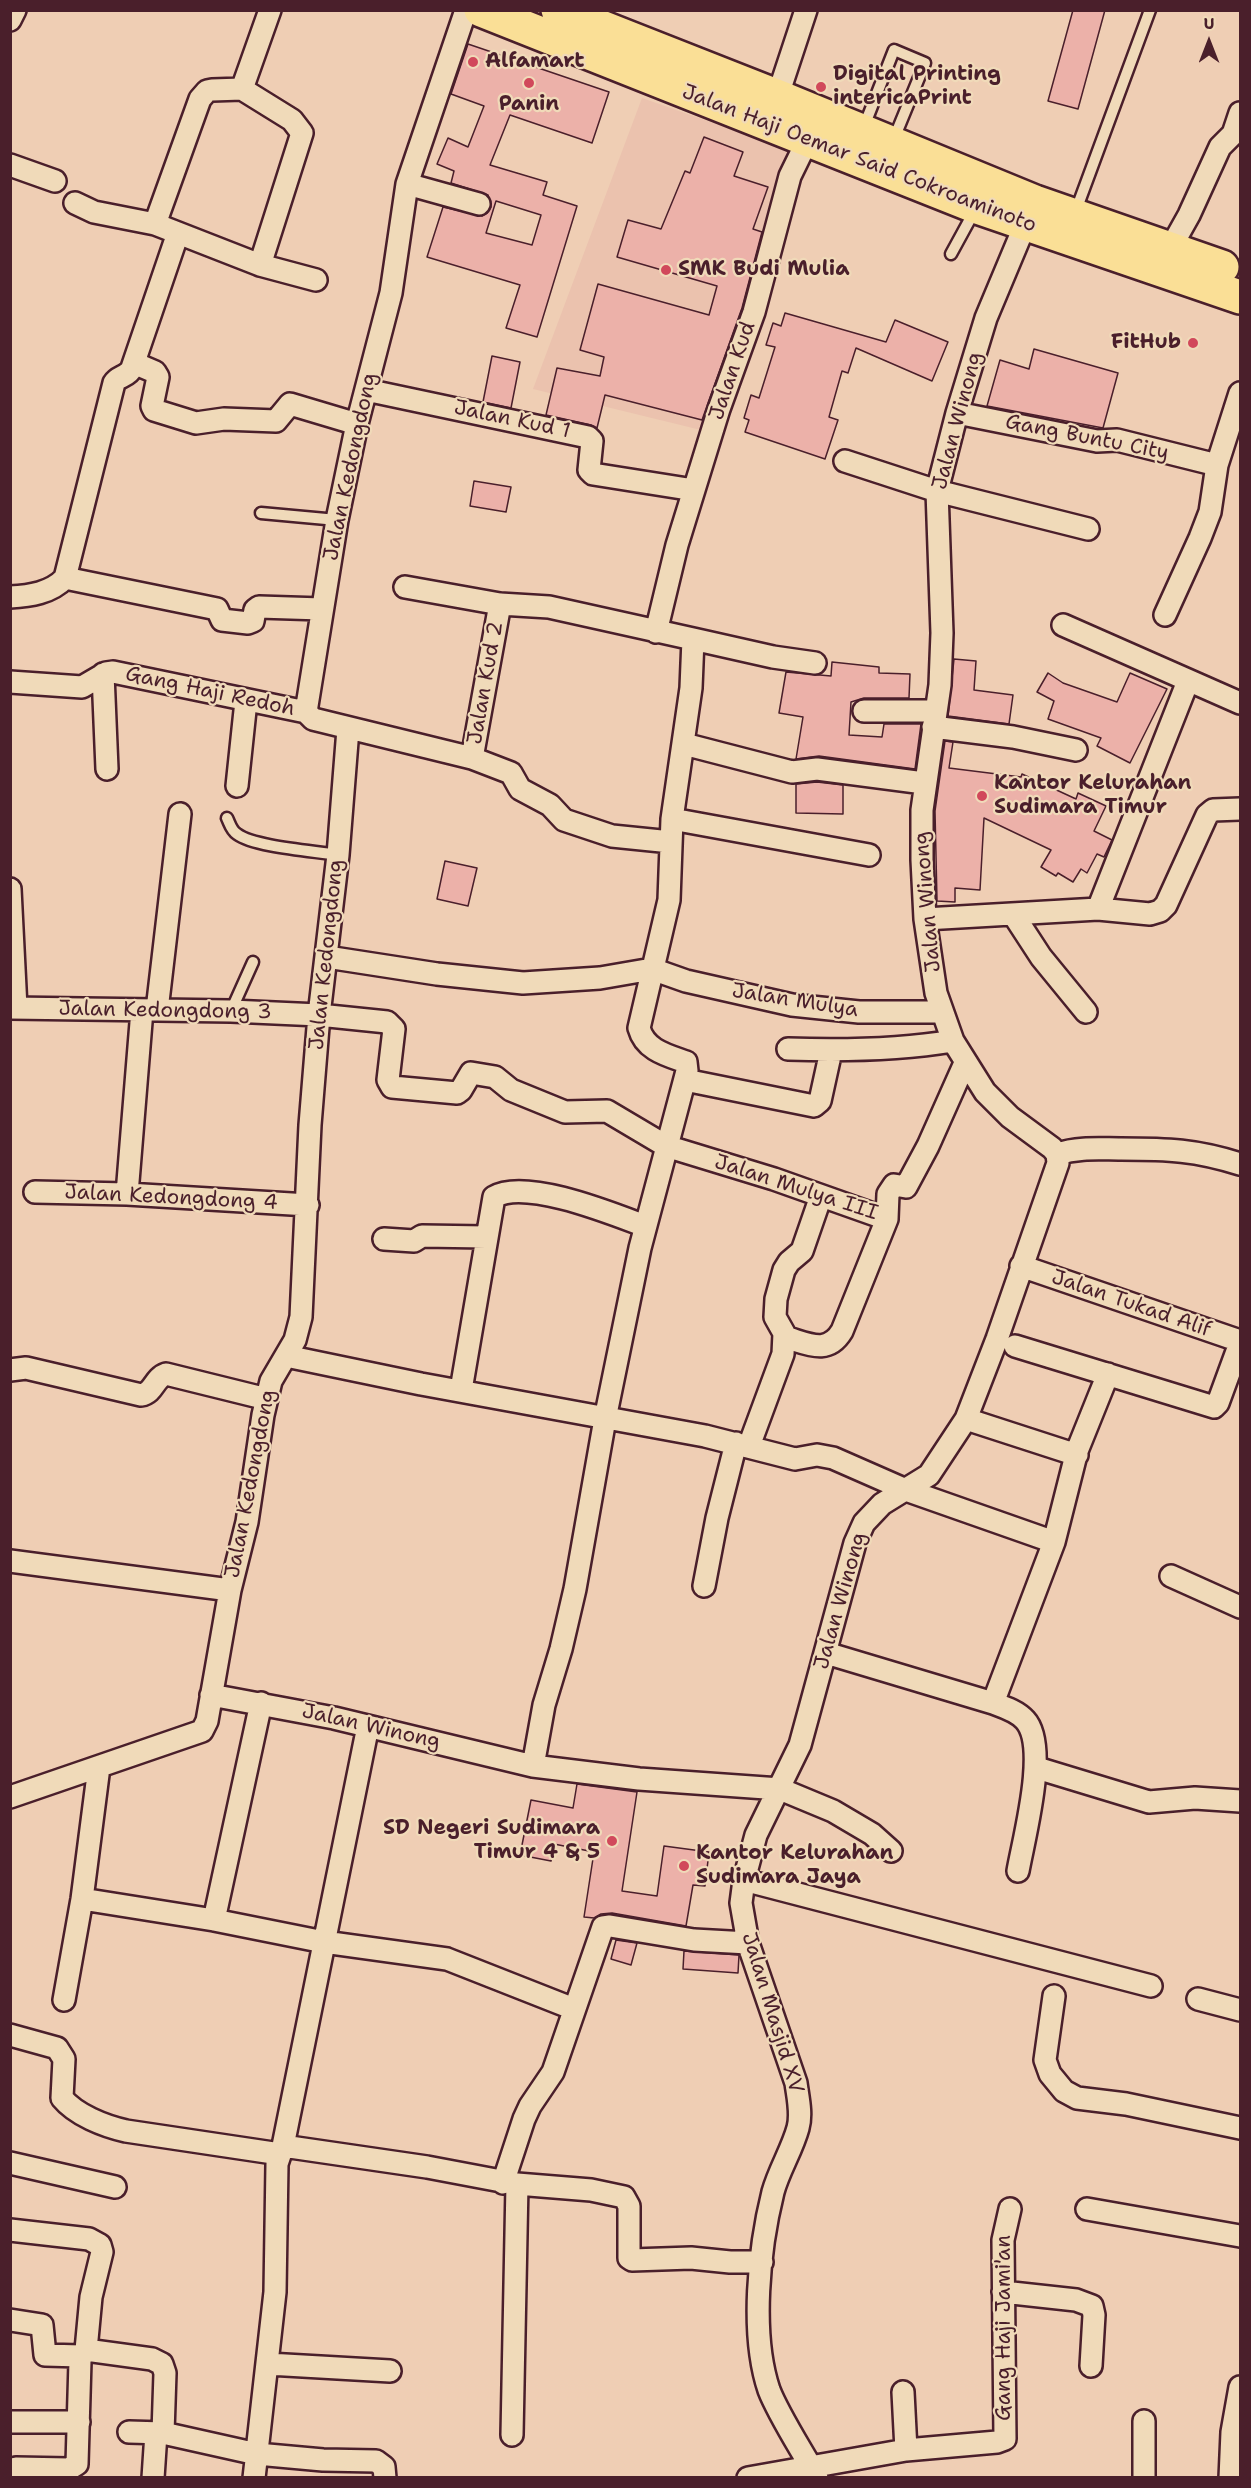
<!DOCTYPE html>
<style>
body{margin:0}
#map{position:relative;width:1251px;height:2488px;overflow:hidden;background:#efceb4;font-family:"Shantell Sans",sans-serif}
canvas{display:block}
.frame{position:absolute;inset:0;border:12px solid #4a1f2b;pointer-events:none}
.north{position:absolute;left:1179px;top:12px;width:60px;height:60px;-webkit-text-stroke:4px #f0dab9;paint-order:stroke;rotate:0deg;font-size:16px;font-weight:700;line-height:24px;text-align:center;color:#4a1f2b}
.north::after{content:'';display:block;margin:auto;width:21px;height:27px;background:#4a1f2b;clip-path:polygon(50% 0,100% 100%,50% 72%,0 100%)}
</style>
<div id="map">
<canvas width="1251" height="2488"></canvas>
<div class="frame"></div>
<div class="north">U</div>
</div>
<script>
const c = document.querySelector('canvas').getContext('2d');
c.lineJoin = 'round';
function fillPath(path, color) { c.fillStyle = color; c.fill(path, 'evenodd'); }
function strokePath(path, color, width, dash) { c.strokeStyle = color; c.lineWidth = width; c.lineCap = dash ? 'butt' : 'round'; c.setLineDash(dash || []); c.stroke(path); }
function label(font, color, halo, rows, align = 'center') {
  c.font = font + ' "Shantell Sans",sans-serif'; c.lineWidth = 4.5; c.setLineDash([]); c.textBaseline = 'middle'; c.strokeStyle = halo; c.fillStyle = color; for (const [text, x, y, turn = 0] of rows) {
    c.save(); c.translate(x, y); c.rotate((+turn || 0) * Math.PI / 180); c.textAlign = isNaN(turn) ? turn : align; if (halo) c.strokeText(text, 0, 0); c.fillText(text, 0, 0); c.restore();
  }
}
fillPath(new Path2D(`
 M 642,98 L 793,151 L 701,430 L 533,389 Z`), '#ebc2ae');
const building = new Path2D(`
 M 1073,10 L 1105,10 L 1078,109 L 1048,101 Z
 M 468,44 L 609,92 L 592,143 L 510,115 L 490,165 L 547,182 L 543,195 L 577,206 L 537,337 L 506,328 L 520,285 L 427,257 L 443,207 L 482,216 L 487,213 L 491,207 L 488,195 L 451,183 L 454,171 L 437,164 L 448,138 L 468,147 L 484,106 L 451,94 ZM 496,201 L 541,215 L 532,245 L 486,233 Z
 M 704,137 L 743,152 L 734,176 L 768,187 L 753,229 L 762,232 L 742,308 L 702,420 L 605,395 L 597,428 L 591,425 L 546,415 L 557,368 L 600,376 L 604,357 L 580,350 L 598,284 L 709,315 L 717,286 L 617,257 L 628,220 L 661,229 L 685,171 L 690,173 Z
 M 785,313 L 886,342 L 895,320 L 948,342 L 932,381 L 856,348 L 848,373 L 842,371 L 829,417 L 838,420 L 825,459 L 745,432 L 749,420 L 744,418 L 751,395 L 759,398 L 775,347 L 766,345 L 773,323 L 781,326 Z
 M 1034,349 L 1118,373 L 1103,428 L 987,406 L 1000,360 L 1029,369 Z
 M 492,356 L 520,362 L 511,408 L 483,402 Z
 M 474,481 L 511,487 L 506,512 L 470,506 Z
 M 954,659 L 976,661 L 974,690 L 1013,695 L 1009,724 L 948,716 Z
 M 832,662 L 879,667 L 879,673 L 910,674 L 909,698 L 864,698 L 851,702 L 849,735 L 882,737 L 884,724 L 921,724 L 915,769 L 819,756 L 796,759 L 803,717 L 779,713 L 786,672 L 831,676 Z
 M 1048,673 L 1063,683 L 1117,702 L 1130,673 L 1167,689 L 1130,763 L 1097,746 L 1101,738 L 1048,719 L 1054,701 L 1037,692 Z
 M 945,741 L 953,742 L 949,768 L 1021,777 L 1022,774 L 1076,799 L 1078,793 L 1106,806 L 1094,831 L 1112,840 L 1104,857 L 1097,854 L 1087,873 L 1081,869 L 1073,882 L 1058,873 L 1056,876 L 1041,867 L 1051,850 L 984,818 L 980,890 L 955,888 L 955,902 L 937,901 L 935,811 Z
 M 817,782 L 843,785 L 843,814 L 796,813 L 796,784 Z
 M 445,861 L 477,868 L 468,906 L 437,899 Z
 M 577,1784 L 637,1792 L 622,1891 L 657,1896 L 664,1846 L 709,1852 L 705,1886 L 693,1885 L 686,1926 L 612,1913 L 601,1914 L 594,1918 L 584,1917 L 594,1852 L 554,1844 L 551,1861 L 520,1855 L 531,1800 L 573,1808 Z
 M 616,1940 L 637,1943 L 631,1965 L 611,1959 Z
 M 684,1951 L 739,1955 L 738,1973 L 683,1969 Z`);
fillPath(building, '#ecb1a9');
strokePath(building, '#4a1f2b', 1.5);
const lane = new Path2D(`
 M 863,129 L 894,50 L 925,63 L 893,141
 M 1075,213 L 1150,10
 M 951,254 L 975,210
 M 261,513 L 337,520
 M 227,818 C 230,824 231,830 237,834 C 254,847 315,851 338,855
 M 231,1011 L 253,962`);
const street = new Path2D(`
 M 466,10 L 407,184 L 391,293 L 357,424 L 337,520 L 306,712 L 313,719 L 472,758 L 511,773 L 520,789 L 550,805 L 564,820 L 612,836 L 671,842
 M 10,20 L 15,10
 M 242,89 L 270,10
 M 774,107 L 806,10
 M 10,165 L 55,181
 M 407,184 L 479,204
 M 75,203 L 94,212 L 155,224 L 260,265 L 316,280
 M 155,224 L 200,99 L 207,91 L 212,90 L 242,89 L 292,120 L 302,133 L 260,265
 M 1170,249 L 1189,215 L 1220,147 L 1233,134 L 1240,113
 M 134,363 L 155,372 L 158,377 L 152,406 L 154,410 L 196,423 L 224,419 L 276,421 L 290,404 L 357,424
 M 366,390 L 588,437 L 592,441 L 589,470 L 593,474 L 694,490
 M 957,413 L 1097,441 L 1117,440 L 1217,465
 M 845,461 L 937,491 L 1088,529
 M 65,578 L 217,609 L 222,620 L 248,623 L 253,621 L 255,610 L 259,607 L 322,609
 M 405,587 L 500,604 L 549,607 L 693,639 L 691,688 L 672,819 L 669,900 L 639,1028 C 645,1050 666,1055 686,1062 L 687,1071 L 640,1248 L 605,1419 L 575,1589 L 561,1649 L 544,1705 L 533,1766
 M 10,597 C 30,596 51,593 65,578 L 114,383 C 118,376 128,377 132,368 L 178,233
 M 1165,615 L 1200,538 L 1210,512 L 1217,465 L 1240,393
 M 1063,625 L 1240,703
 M 656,632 L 677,545 L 719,409 L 754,312 L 790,176 L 813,129
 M 693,639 L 773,657 L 815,663
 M 103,674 L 107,769
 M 10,682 L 82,687 L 106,673 L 113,672 L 306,712
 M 864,711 L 935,711
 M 933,727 L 1013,737 L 1076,750
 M 684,744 L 792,772 L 817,769 L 924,783
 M 472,758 L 500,604
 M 237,786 L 246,701
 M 672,819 L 869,855
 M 10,889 L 16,1008
 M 1098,909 L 1188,681
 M 1013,914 L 1041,957 L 1086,1012
 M 925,919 L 1098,909 L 1150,914 L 1160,911 L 1166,905 L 1207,815 L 1213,810 L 1240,809
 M 327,957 L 437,974 L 523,983 L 600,978 L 652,969 L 686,981 L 792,1005 L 859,1012 L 942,1012
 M 10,1008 L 231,1011 L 319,1015 L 387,1022 L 394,1029 L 388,1080 L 392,1087 L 457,1093 L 461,1090 L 471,1073 L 495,1077 L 511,1090 L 565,1112 L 607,1111 L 666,1146 L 774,1179 L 887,1219
 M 157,1010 L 180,814
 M 788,1049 C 844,1051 898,1050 953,1041
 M 685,1080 L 814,1106 L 820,1101 L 831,1051
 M 1057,1154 C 1079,1147 1099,1149 1121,1149 C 1168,1149 1196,1150 1240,1164
 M 35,1192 L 127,1194 L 308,1205
 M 127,1194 L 142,1010
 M 384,1239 L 414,1241 L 422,1236 L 486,1237
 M 1021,1266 L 1240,1341
 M 784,1337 C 807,1343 827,1356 842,1331 L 887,1219 L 888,1194 L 894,1185 L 906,1187 L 928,1146 L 965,1063
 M 1015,1346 L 1214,1407 L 1218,1403 L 1240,1343
 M 286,1356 L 421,1384 L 705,1436 L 795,1459 L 817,1455 L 833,1458 L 906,1490 L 1054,1542
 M 10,1370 L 26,1368 L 141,1395 C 154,1393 154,1378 166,1374 L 267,1399
 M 461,1390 L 494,1197 C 525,1178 613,1214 645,1226
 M 966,1419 L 1077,1455
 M 749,1446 L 783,1354 L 784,1333 L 775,1317 L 776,1299 L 784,1270 L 789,1262 L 802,1251 L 821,1196
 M 10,1561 L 230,1590
 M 1171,1576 L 1240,1607
 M 704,1586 L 717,1518 L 736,1443
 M 826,1653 L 993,1703 C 1004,1707 1017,1711 1025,1720 C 1049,1746 1024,1837 1018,1871
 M 211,1695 L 334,1718 L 533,1766 L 639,1779 L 780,1789 L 833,1811 L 872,1834 L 891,1851
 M 993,1703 L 1054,1542 L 1077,1451 L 1108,1374
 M 1037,1768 L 1149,1802 L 1195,1798 L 1240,1801
 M 10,1797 L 202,1731 L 207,1721 L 230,1590 L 247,1522 L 263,1415 L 271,1381 L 295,1340 L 301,1317 L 310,1125 L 319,1015 L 338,855 L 348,729
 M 744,1880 L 1151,1986
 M 82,1899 L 214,1920 L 324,1942 L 447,1959 L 574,2009
 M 214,1920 L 261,1703
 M 1054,1996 L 1045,2060 L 1050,2074 L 1064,2091 L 1077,2098 L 1126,2104 L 1240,2128
 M 1198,1999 L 1240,2010
 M 64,2000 L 82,1899 L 99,1767
 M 10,2035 L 57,2048 L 64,2059 L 62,2098 C 76,2115 104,2126 126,2131 L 280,2154
 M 283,2146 L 427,2167 L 517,2184 L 512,2435
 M 10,2163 L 115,2187
 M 503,2183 L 524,2119 L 530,2106 L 553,2072 L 603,1927 L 610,1926 L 694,1940 L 748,1943
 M 517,2184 L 591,2190 L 624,2197 L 629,2206 L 629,2258 L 632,2260 L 691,2258 L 730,2262 L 762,2262
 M 1087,2209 L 1240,2236
 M 10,2230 L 89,2239 L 100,2245 L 102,2252 L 91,2297 L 86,2350 L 152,2359 L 162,2364 L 165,2373 L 163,2433 L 257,2454 L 323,2460 L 376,2461 L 384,2467 L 385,2478
 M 1003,2292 L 1076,2300 L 1092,2306 L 1094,2315 L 1091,2366
 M 10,2320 L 42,2325 L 45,2355 L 81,2356
 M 268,2364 L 390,2371
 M 903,2392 L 906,2450
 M 1144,2421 L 1144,2478
 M 10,2422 L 79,2422
 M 129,2432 L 163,2433
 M 12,2478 L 13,2471 L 16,2468 L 69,2469 L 77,2464 L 80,2361 L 81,2356 L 86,2350
 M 153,2478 L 156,2433
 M 254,2478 L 275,2292 L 277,2164 L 283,2146 L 368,1726
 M 748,2478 L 906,2450 L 997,2442 L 1005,2439 L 1003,2240 L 1010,2209
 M 817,2478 C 803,2452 779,2416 769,2390 C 750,2334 759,2248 773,2192 C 779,2170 792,2150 798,2128 C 802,2114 798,2098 796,2083 L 748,1943 L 741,1903 L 744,1880 L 756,1835 L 800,1745 L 855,1543 L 864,1523 L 882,1504 L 929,1475 L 966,1419 L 997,1339 L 1058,1163 L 1057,1154 L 1052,1148 L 1010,1117 L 985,1092 L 953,1041 L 936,993 L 925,919 L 922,860 L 922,810 L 940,685 L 942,633 L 937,491 L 957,413 L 986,318 L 1030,213
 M 1230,2478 L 1232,2432 L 1240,2387`);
const primary = new Path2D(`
 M 481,10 L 977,207 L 1240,297
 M 558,10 L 779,97 L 1035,202 L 1222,267`);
strokePath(lane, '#4a1f2b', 15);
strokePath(street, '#4a1f2b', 26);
strokePath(primary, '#4a1f2b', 38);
strokePath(lane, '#f0dab9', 10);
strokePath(street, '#f0dab9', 21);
strokePath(primary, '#fadf96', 33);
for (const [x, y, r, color] of [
 [473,62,6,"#d1495b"],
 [529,83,6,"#d1495b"],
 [821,87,6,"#d1495b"],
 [666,270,6,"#d1495b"],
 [1193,343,6,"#d1495b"],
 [982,796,6,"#d1495b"],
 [612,1841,6,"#d1495b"],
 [684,1866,6,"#d1495b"]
]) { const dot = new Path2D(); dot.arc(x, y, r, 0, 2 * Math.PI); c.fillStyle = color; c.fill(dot); strokePath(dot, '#f0dab9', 2); }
label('bold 21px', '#4a1f2b', '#f0dab9', [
 ["Alfamart",485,62],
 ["Digital Printing",833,75],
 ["intericaPrint",833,99],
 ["Panin",529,105,"center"],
 ["SMK Budi Mulia",678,270],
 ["FitHub",1181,343,"right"],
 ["Kantor Kelurahan",994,784],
 ["Sudimara Timur",994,808],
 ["SD Negeri Sudimara",600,1829,"right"],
 ["Timur 4 & 5",600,1853,"right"],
 ["Kantor Kelurahan",696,1854],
 ["Sudimara Jaya",696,1878]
], 'left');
label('21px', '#4a1f2b', '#f0dab9', [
 ["Jalan Haji Oemar Said Cokroaminoto",859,159,21],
 ["Jalan Kud",733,371,-71],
 ["Jalan Kud 1",512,420,12],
 ["Jalan Winong",958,421,-75],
 ["Gang Buntu City",1087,438,11],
 ["Jalan Kedongdong",351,467,-78],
 ["Jalan Kud 2",486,683,-80],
 ["Gang Haji Redoh",210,692,12],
 ["Jalan Winong",928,902,-95],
 ["Jalan Kedongdong",327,955,-84],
 ["Jalan Mulya",795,1001,9],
 ["Jalan Kedongdong 3",165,1011,1],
 ["Jalan Mulya III",796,1188,18],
 ["Jalan Kedongdong 4",171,1198,3],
 ["Jalan Tukad Alif",1131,1304,19],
 ["Jalan Kedongdong",251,1484,-79],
 ["Jalan Winong",841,1601,-74],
 ["Jalan Winong",371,1727,13],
 ["Jalan Masjid XV",772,2013,73],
 ["Gang Haji Jami'an",1005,2328,-90]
]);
</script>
